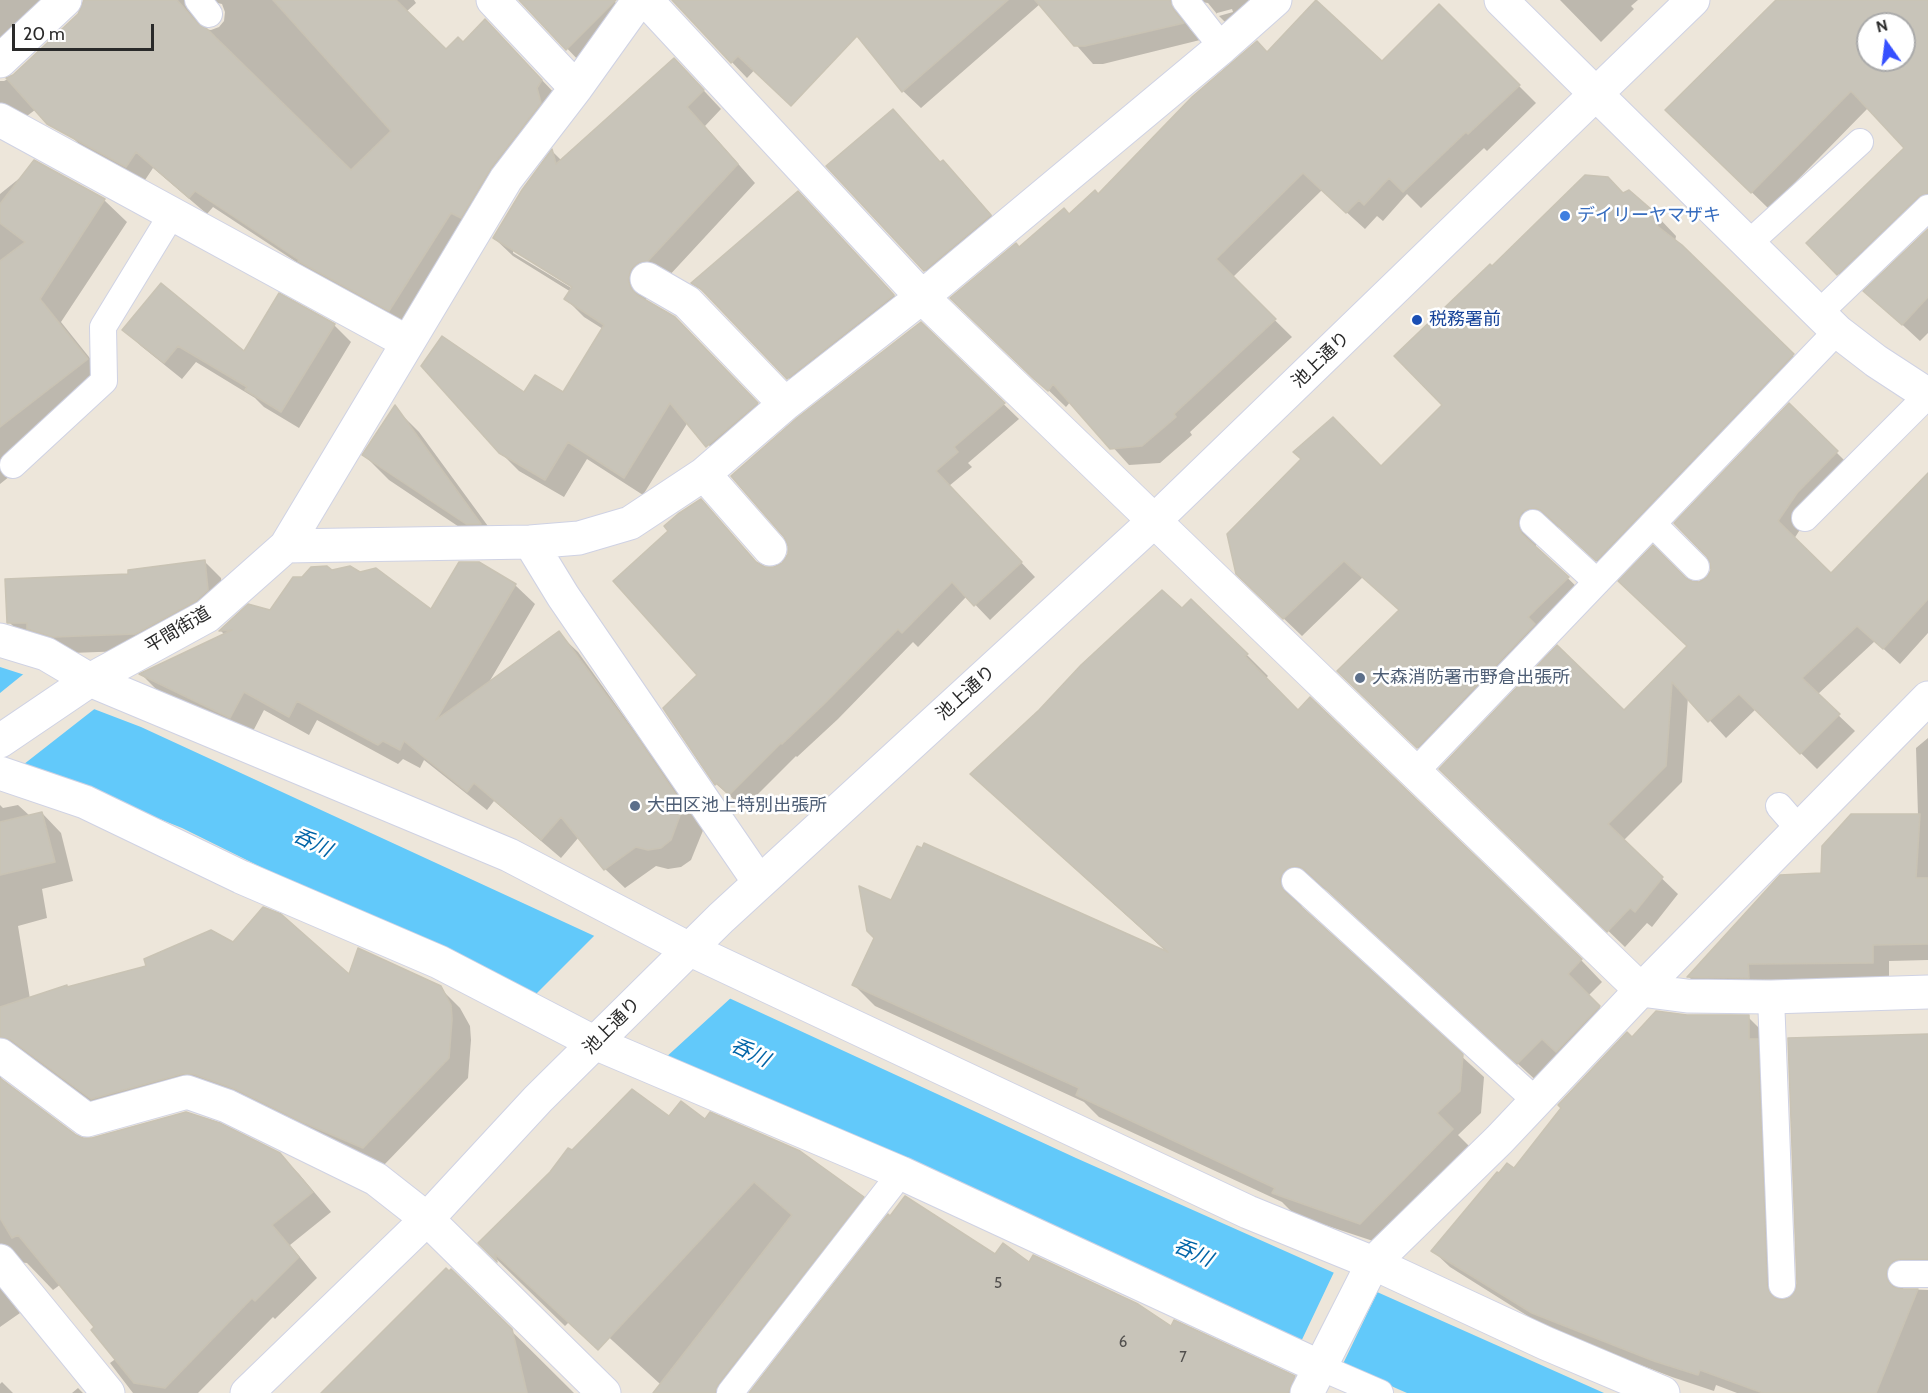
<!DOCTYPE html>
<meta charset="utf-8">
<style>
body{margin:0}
#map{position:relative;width:1928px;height:1393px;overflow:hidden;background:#ede6da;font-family:Cabin,sans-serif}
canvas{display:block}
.north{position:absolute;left:1856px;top:12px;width:60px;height:60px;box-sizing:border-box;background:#fff;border:2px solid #aaa;border-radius:50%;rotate:346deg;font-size:16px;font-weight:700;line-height:24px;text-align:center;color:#2a2a2a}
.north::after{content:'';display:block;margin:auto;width:21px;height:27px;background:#3650ff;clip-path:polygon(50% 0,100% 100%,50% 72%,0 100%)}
.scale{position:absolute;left:12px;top:24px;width:142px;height:27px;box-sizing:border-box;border:3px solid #2a2a2a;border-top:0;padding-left:8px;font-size:18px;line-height:21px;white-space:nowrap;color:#2a2a2a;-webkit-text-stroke:4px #fff;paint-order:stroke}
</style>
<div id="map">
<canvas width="1928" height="1393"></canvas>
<div class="north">N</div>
<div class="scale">20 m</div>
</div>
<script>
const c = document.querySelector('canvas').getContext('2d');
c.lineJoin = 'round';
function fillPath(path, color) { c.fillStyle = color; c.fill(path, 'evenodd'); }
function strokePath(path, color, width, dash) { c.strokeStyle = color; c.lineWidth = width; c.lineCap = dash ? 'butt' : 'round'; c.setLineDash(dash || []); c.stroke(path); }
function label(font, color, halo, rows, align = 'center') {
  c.font = font + ' Cabin,"Noto Sans JP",sans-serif'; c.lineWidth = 5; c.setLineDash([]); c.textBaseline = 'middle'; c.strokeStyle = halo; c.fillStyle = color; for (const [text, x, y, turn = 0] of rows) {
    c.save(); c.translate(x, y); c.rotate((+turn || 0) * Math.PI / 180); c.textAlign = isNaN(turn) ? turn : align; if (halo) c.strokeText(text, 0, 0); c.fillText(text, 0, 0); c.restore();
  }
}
fillPath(new Path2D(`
 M 0,667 L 28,676 L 86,706 L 141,727 L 1076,1158 L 1604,1393 L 1407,1393 L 1348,1367 L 674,1060 L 273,873 L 182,828 L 0,755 Z`), '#62c9fa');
fillPath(new Path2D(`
 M 26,672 L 97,707 L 19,768 L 0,759 L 0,693 Z
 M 597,933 L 733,996 L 664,1059 L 532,998 Z
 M 1335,1270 L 1379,1289 L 1341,1368 L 1298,1348 Z`), '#ede6da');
fillPath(new Path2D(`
 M 0,0 L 75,0 L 0,71 Z
 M 85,0 L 414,0 L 416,3 L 406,12 L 446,51 L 463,45 L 502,38 L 559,98 L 407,327 L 310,271 L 213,207 L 207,214 L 153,168 L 143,183 L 88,153 L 71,136 L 56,94 L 23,119 L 0,129 L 0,81 L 4,81 L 14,76 L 79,14 ZM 213,2 L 222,4 L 225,12 L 224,21 L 219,27 L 211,30 L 204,29 L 200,20 Z
 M 521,0 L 613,0 L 629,16 L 581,63 Z
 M 677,0 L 802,0 L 811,9 L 747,78 L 675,2 Z
 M 878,0 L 1249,0 L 1230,18 L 1235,32 L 1219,16 L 1233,12 L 1232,9 L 1217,13 L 1217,14 L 1208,3 L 1201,2 L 1187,20 L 1190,29 L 1200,40 L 1103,64 L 1093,64 L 1040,4 L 921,108 L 903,91 L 849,24 Z
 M 1560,0 L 1638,0 L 1631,6 L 1634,9 L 1601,42 Z
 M 1783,0 L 1928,0 L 1928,221 L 1855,291 L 1808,243 L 1906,148 L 1869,107 L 1769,209 L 1667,110 L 1718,57 L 1720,58 ZM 1868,24 L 1904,24 L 1904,60 L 1868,60 Z
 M 1439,6 L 1536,103 L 1487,151 L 1484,148 L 1421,208 L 1407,194 L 1383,221 L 1377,216 L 1365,229 L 1322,190 L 1232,278 L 1292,337 L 1190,432 L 1192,435 L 1160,463 L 1129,465 L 1071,401 L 1066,407 L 970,315 L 1019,249 L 1099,196 L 1267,54 L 1382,63 Z
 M 692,78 L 721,109 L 705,126 L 755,183 L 667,278 L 649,288 L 646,299 L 647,302 L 693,337 L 775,422 L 726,464 L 688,422 L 643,495 L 587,459 L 564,497 L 519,471 L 500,452 L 525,394 L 563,394 L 603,329 L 584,317 L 566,299 L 571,292 L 513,256 L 494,238 L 553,152 L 562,161 ZM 513,249 L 580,290 L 578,292 L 513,253 Z
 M 893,111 L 941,163 L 943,162 L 960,179 L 1007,233 L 942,287 L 925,270 Z
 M 37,164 L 104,200 L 127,222 L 61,322 L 109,382 L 54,441 L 0,484 L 0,194 Z
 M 1624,195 L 1658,217 L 1676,236 L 1675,242 L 1811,373 L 1615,578 L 1562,529 L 1555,526 L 1546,526 L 1536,539 L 1536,547 L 1586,596 L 1436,765 L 1357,689 L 1400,611 L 1363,577 L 1302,636 L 1256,592 L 1444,405 L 1492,268 Z
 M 812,207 L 908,310 L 802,392 L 715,302 L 693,283 Z
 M 1928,231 L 1928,333 L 1920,341 L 1866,291 Z
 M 921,324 L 1019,419 L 968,463 L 972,467 L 949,486 L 1035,577 L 990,620 L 967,596 L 918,647 L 913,642 L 838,719 L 797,757 L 796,756 L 744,808 L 716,784 L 699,675 L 670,532 L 701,501 L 759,565 L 764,568 L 775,569 L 783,565 Z
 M 334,325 L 351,342 L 299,428 L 264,407 L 255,398 L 196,362 L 182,379 L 141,346 L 124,329 L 244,354 Z
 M 1789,405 L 1853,469 L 1813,509 L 1794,539 L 1831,575 L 1928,475 L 1928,633 L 1900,664 L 1875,641 L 1817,695 L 1855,731 L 1817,769 L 1756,709 L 1726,738 L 1688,697 L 1682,782 L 1623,841 L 1678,894 L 1652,927 L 1647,923 L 1625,947 L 1457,785 L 1624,712 L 1688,646 L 1685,579 L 1700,583 L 1708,578 Z
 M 395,408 L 419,432 L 504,548 L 492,549 L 389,480 L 364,455 Z
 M 204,561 L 221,578 L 225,607 L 153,650 L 71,653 L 26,639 L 9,622 L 130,576 Z
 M 515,585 L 535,604 L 488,684 L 558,633 L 578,652 L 704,828 L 691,860 L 681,867 L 668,869 L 656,866 L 625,888 L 605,869 L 579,837 L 561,858 L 494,801 L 487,810 L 424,760 L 420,768 L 403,759 L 398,764 L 317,720 L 309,735 L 264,710 L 250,737 L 161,694 L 142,675 L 225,635 L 221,631 L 270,612 L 431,611 Z
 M 1182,610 L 1247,655 L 1268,676 L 1266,678 L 1298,712 L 1581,960 L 1602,982 L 1588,996 L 1621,1028 L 1540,1084 L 1329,891 L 1320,887 L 1301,901 L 1302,909 L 1484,1077 L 1481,1113 L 1458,1135 L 1474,1151 L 1382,1244 L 1295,1215 L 1282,1202 L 1099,1117 L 1084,1102 L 875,1006 L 854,985 L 892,902 L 1169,954 L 972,775 Z
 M 1928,738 L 1928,960 L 1889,961 L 1889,978 L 1764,980 L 1764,994 L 1704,993 L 1689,977 L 1823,875 L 1918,815 L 1916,748 Z
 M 0,805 L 3,808 L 18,805 L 30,816 L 42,813 L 61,833 L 73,881 L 42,889 L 47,918 L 18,926 L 30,999 L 234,944 L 349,976 L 440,988 L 460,1008 L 470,1026 L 471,1040 L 468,1078 L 383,1166 L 213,1093 L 111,1118 L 0,1074 L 2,1081 L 75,1137 L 84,1140 L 279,1154 L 299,1174 L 331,1212 L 290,1245 L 317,1278 L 275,1319 L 273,1317 L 198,1393 L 133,1393 L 110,1363 L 118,1357 L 96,1328 L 61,1284 L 53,1290 L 27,1263 L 17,1262 L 1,1285 L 5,1294 L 20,1313 L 0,1327 Z
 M 1687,1016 L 1748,1017 L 1765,1034 L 1774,1057 L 1783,1302 L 1791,1299 L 1928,1035 L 1928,1275 L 1905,1283 L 1903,1289 L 1928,1290 L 1928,1393 L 1737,1393 L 1716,1385 L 1714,1391 L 1672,1377 L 1550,1330 L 1450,1267 L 1433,1251 L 1514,1171 L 1632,1039 Z
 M 669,1118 L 705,1121 L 863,1198 L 879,1214 L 741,1393 L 670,1393 L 580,1311 L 565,1326 L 480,1243 L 572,1152 Z
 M 996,1256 L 1029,1264 L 1171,1329 L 1292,1376 L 1309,1393 L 751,1393 Z
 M 451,1271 L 574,1393 L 322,1393 L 449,1273 Z
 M 2,1382 L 13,1393 L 0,1393 L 0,1384 Z
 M 78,1388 L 83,1393 L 72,1393 Z`), '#0003');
const building = new Path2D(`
 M 84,0 L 177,0 L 198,24 L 206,28 L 351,170 L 391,131 L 273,0 L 396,0 L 446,49 L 458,37 L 463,42 L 485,19 L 542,80 L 537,88 L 541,103 L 491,168 L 461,218 L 451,213 L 389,311 L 298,261 L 299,260 L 195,191 L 189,198 L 136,152 L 126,167 L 47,124 L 6,78 L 13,75 L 78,14 Z
 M 519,0 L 616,0 L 566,50 Z
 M 672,0 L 1008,0 L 902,92 L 857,36 L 791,106 L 738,56 L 731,63 Z
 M 1035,0 L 1170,0 L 1173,9 L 1184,23 L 1085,46 L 1074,46 Z
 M 1316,0 L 1382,61 L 1439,4 L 1520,85 L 1468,134 L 1466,132 L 1403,192 L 1389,178 L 1364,205 L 1359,200 L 1346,213 L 1303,173 L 1216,259 L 1276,319 L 1174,414 L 1176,417 L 1142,446 L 1110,449 L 1053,384 L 1048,391 L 1034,379 L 950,298 L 1016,243 L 1019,247 L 1064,208 L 1069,214 L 1095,190 L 1098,194 L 1192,97 L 1257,41 L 1267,52 Z
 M 1776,0 L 1928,0 L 1928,193 L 1918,197 L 1837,275 L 1806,243 L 1904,148 L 1851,91 L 1751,193 L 1665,110 ZM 1868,24 L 1904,24 L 1904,60 L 1868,60 Z
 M 674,58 L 704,90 L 687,107 L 738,164 L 648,261 L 638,263 L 631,269 L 628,280 L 631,288 L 637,295 L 675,317 L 758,403 L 706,447 L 670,403 L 624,478 L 568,442 L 545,480 L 499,453 L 421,366 L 442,336 L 524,392 L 535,375 L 563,392 L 604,325 L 564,299 L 572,287 L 493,238 L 522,190 L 552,149 L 556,164 Z
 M 893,109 L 940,162 L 943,160 L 991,215 L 924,271 L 826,166 Z
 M 34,160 L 105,199 L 40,299 L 88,359 L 0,427 L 0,261 L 25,242 L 0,223 L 0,204 Z
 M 1585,175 L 1608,177 L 1623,193 L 1629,190 L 1659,216 L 1657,226 L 1682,245 L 1794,354 L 1596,561 L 1543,512 L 1536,508 L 1528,509 L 1522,512 L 1518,520 L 1519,528 L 1522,534 L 1569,577 L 1528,617 L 1535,624 L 1417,748 L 1337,671 L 1399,610 L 1344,561 L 1283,619 L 1236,574 L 1227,534 L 1301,459 L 1293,452 L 1333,417 L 1381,466 L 1442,405 L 1394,356 L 1490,264 L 1492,266 Z
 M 798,191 L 894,295 L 787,379 L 701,289 L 691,283 Z
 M 1928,229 L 1928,297 L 1902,325 L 1863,291 Z
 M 161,283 L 244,351 L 279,293 L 335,324 L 281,412 L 245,390 L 247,387 L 178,346 L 164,363 L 122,330 Z
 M 921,322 L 1005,403 L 954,447 L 958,452 L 936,471 L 1022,562 L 974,606 L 952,582 L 902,633 L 898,629 L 824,704 L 782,744 L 781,743 L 729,795 L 717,783 L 715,785 L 663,708 L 697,675 L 613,581 L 668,531 L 664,526 L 678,514 L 701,499 L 756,562 L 765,567 L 774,567 L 782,563 L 788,554 L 788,546 L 784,537 L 731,476 L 797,418 Z
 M 1789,403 L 1838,451 L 1797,493 L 1778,521 L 1831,573 L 1928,473 L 1928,599 L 1883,649 L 1857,626 L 1802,678 L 1840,714 L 1800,754 L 1739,694 L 1708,722 L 1672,682 L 1666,766 L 1608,824 L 1663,877 L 1635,912 L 1630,908 L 1607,932 L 1439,769 L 1557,645 L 1624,710 L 1687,646 L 1618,581 L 1653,545 L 1686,578 L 1692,581 L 1699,582 L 1707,577 L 1711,570 L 1710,563 L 1707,557 L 1674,523 Z
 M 395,405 L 481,524 L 466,524 L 362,455 Z
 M 205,560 L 208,590 L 196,601 L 135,634 L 53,637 L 27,629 L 27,623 L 7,623 L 5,579 L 128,574 L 128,570 Z
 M 459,562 L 479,562 L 516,584 L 436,720 L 559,631 L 635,734 L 685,808 L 682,810 L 671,840 L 661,848 L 648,850 L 636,847 L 604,870 L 561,817 L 541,840 L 474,783 L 467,792 L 404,741 L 400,750 L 383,741 L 378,745 L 297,701 L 289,717 L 244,692 L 230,718 L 139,674 L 232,630 L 219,631 L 248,604 L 270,610 L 293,577 L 302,577 L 311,567 L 327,566 L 332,570 L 350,566 L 360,572 L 376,568 L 431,609 Z
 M 1162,590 L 1182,608 L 1191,599 L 1248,654 L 1245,656 L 1298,710 L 1310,697 L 1582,959 L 1568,974 L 1600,1006 L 1556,1052 L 1542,1039 L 1517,1064 L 1305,870 L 1298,866 L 1291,867 L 1284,871 L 1280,878 L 1281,886 L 1285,892 L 1463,1054 L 1460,1091 L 1437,1113 L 1453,1129 L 1360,1224 L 1272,1193 L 1275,1188 L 1076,1095 L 1079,1088 L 852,985 L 874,938 L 867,931 L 859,886 L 891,900 L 917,846 L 922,848 L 924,843 L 1168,952 L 970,774 L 1039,710 L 1081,665 Z
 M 42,812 L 55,862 L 0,875 L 0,822 Z
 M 1851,814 L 1920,814 L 1916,878 L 1928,878 L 1928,944 L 1873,945 L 1873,963 L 1748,964 L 1749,978 L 1687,977 L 1780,875 L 1821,873 L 1822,846 Z
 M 263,907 L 281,914 L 349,974 L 358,948 L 441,986 L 451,1005 L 452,1019 L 449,1058 L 363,1148 L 302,1122 L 235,1089 L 193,1074 L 182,1074 L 91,1099 L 11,1040 L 0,1037 L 0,1007 L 67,985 L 67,987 L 146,966 L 144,959 L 211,930 L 233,942 Z
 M 1656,1011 L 1687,1015 L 1749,1015 L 1749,1039 L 1758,1039 L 1767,1286 L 1770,1293 L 1775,1298 L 1782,1300 L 1790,1297 L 1795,1291 L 1797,1284 L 1788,1038 L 1928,1034 L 1928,1259 L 1900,1259 L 1893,1261 L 1888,1267 L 1886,1275 L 1888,1281 L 1893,1287 L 1901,1289 L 1918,1289 L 1876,1393 L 1763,1393 L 1700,1370 L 1698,1375 L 1654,1361 L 1532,1313 L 1431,1251 L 1497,1172 L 1499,1173 L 1507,1163 L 1514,1168 L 1561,1108 L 1558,1105 L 1627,1032 L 1632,1037 Z
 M 0,1078 L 76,1135 L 83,1138 L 92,1138 L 186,1112 L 220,1123 L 280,1153 L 313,1192 L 272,1225 L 299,1257 L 255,1301 L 252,1298 L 165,1388 L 134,1383 L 91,1330 L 94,1327 L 18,1235 L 12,1238 L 0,1218 Z
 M 632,1089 L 669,1116 L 681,1101 L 705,1119 L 710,1112 L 800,1151 L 864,1197 L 718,1384 L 715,1393 L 653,1393 L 792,1215 L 754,1182 L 598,1350 L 495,1254 L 497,1262 L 478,1243 L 550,1172 L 568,1148 L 572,1150 Z
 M 905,1196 L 995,1254 L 1003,1243 L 1029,1262 L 1033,1255 L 1138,1304 L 1171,1326 L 1174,1320 L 1295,1376 L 1288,1393 L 749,1393 L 888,1214 L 890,1216 Z
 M 446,1268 L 449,1271 L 451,1269 L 512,1329 L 527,1393 L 321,1393 Z`);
fillPath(building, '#c8c4b9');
strokePath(building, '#c9c3b4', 1.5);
const lane = new Path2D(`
 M 198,0 L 209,14
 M 1185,0 L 1222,47
 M 1748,244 L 1860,142
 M 1819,313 L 1928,208
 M 13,465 L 104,381 L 103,327 L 172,214
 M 1805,518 L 1928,395
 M 1533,523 L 1597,582
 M 1653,524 L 1696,567
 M 1415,772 L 1837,331
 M 1779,806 L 1799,829
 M 1295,881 L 1536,1101
 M 1771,997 L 1782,1285
 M 1901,1274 L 1928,1274
 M 1320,1367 L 1380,1393
 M 730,1393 L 901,1173`);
const street = new Path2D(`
 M 493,0 L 576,88
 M 646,0 L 922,297 L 1641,990 L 1687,996 L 1771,997 L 1928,992
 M 1501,0 L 1596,94
 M 0,61 L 65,0
 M 0,120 L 407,342
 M 647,279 L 687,302 L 785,404
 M 704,474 L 770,549
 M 530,542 L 563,596 L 759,882
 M 286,546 L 530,542 L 579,538 L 630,523 L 704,474 L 785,404 L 922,297 L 1222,47 L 1275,0
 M 0,640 L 46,654 L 90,680 L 509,855 L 689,949 L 1248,1212 L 1373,1263 L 1545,1343 L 1663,1393
 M 0,741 L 90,680 L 207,616 L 286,546 L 506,179 L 576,88 L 639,0
 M 0,773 L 85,802 L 241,877 L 439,962 L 595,1043 L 901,1173 L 1320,1367
 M 0,1055 L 87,1120 L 187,1092 L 227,1106 L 376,1179 L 427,1219 L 604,1393
 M 0,1261 L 108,1393
 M 1307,1393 L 1373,1263 L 1499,1140 L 1641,990 L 1928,698`);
const secondary = new Path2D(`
 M 1596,94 L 1837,331 L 1876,361 L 1928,395
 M 247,1393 L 427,1219 L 538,1099 L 721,918 L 1153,522 L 1693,0`);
strokePath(lane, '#cfd2e4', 28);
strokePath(street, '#cfd2e4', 35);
strokePath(secondary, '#cfd2e4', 35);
strokePath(lane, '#fff', 26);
strokePath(street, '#fff', 33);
strokePath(secondary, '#fff', 33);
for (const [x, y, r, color] of [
 [1565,216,6,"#3f7fe0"],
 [1417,320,6,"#1a4fb4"],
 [1360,678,6,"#5c6f8a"],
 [635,806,6,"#5c6f8a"]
]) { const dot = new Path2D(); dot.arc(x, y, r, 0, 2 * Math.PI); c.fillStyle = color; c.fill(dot); strokePath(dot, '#fff', 2); }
label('15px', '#52504e', null, [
 ["5",998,1284],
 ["6",1123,1343],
 ["7",1183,1358]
]);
label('18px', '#366cbe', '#fff', [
 ["デイリーヤマザキ",1577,216]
], 'left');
label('18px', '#164399', '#fff', [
 ["税務署前",1429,320]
], 'left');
label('18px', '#2a2a2a', '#fff', [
 ["池上通り",1321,360,-44],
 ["平間街道",178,630,-31],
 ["池上通り",966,693,-42],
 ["池上通り",612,1026,-45]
]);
label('18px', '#4e5e75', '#fff', [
 ["大森消防署市野倉出張所",1372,678],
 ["大田区池上特別出張所",647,806]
], 'left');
label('italic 20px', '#0064a7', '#fff', [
 ["呑川",312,843,26],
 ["呑川",750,1053,26],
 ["呑川",1193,1253,24]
]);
</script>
